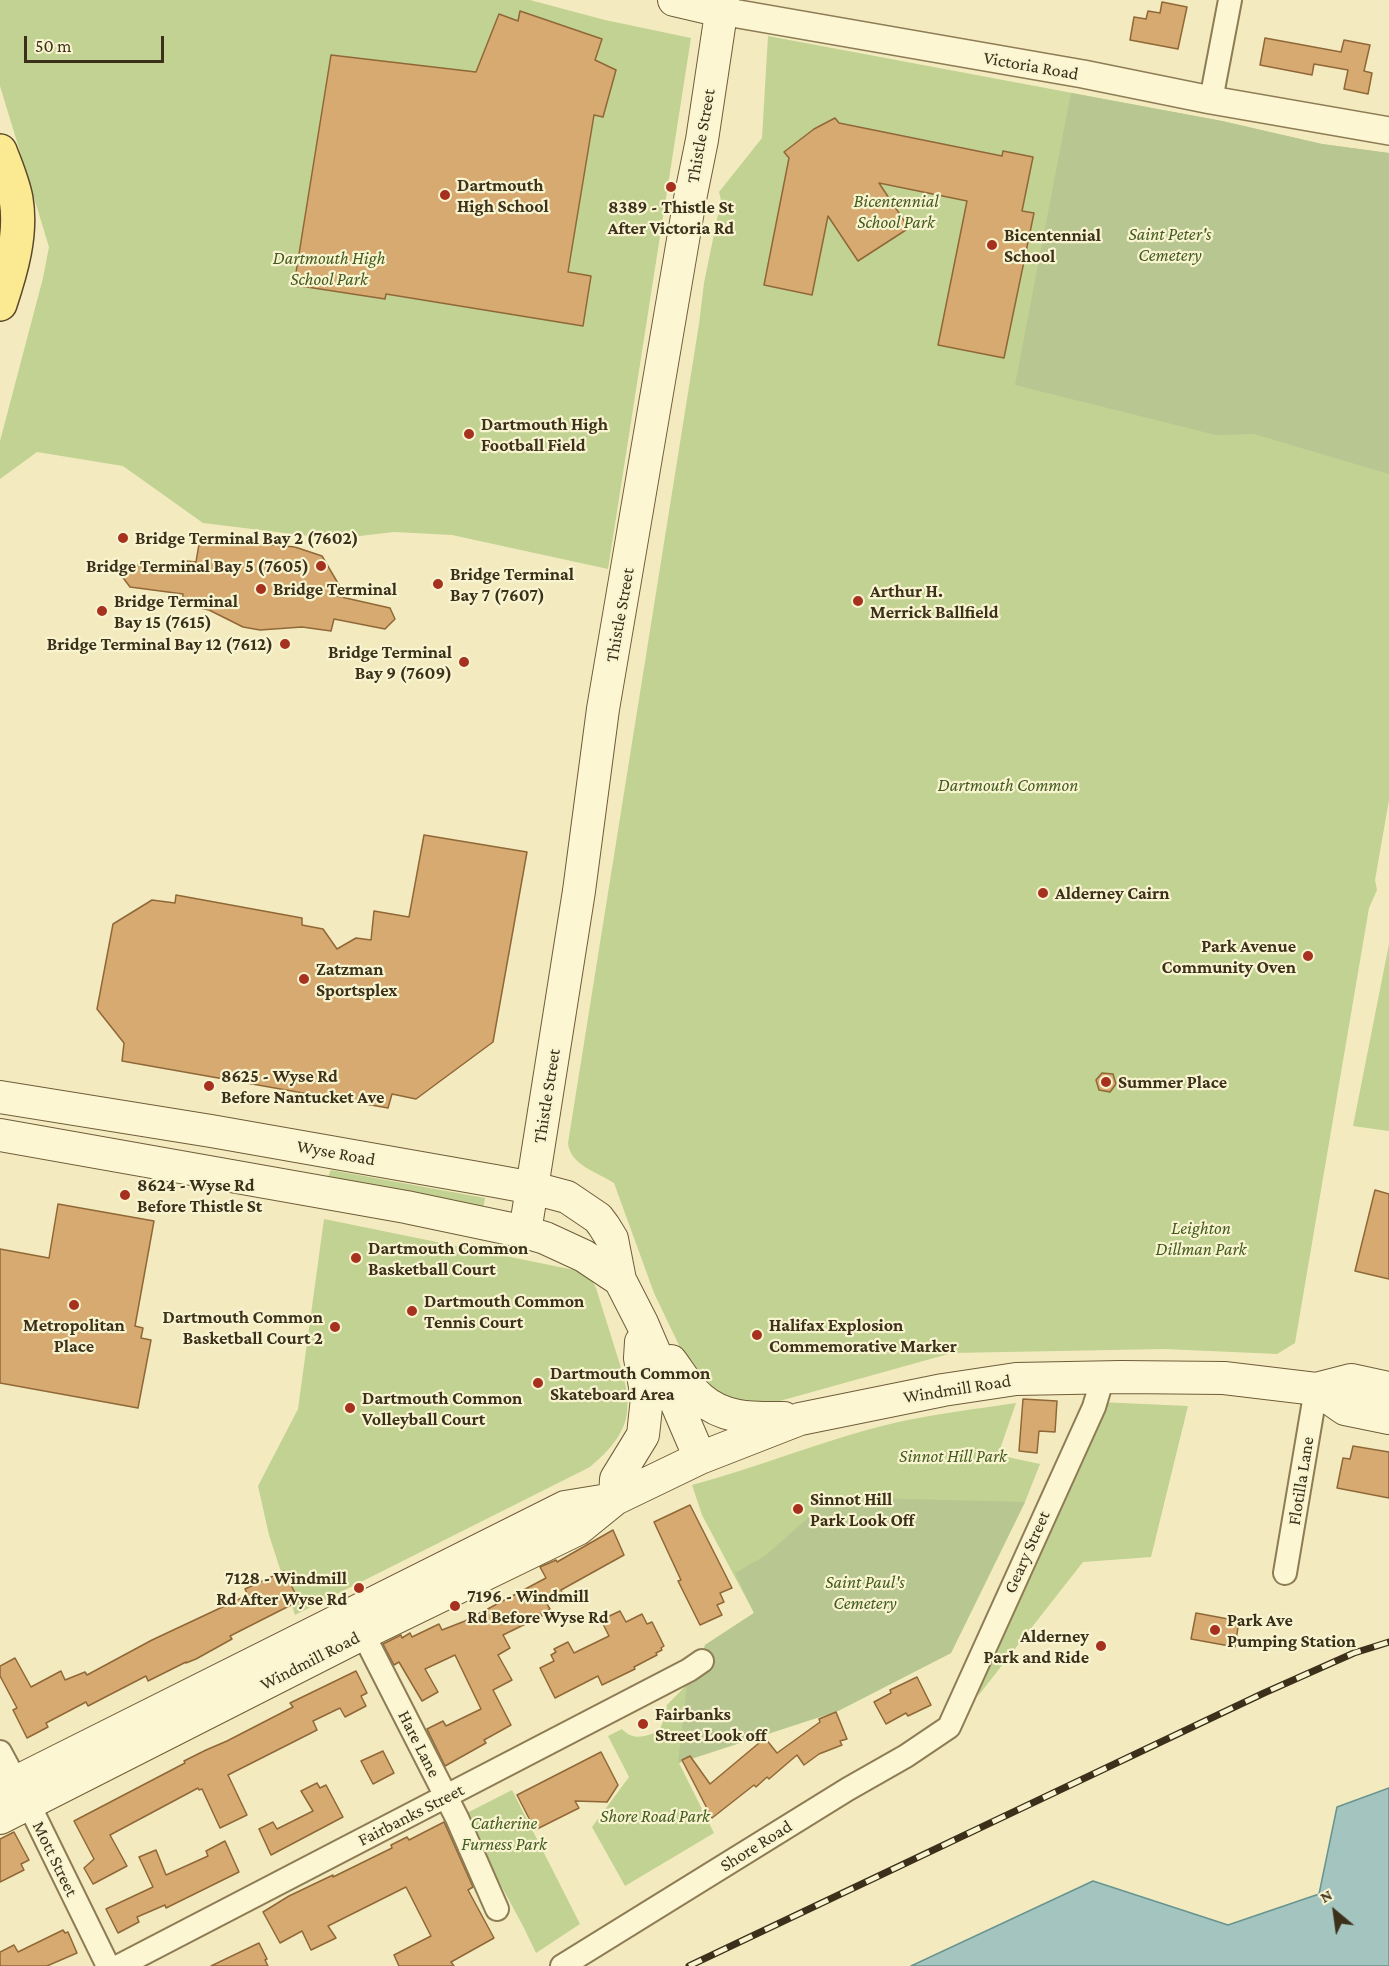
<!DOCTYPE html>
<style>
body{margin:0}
#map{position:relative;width:1389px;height:1966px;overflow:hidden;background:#f3ebbf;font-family:"Crimson Pro",serif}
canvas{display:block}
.north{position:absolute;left:1305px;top:1882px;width:60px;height:60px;-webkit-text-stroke:4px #f9f4d0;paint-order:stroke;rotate:331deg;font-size:16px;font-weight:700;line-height:24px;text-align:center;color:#3c301b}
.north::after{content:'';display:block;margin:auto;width:21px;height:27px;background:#3c301b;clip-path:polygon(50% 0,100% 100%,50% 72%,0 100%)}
.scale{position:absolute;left:24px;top:36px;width:140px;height:27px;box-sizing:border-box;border:3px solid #3c301b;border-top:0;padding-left:8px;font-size:18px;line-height:21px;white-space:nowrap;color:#3c301b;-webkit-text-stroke:4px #f9f4d0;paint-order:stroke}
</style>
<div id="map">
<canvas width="1389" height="1966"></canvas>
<div class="north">N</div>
<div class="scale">50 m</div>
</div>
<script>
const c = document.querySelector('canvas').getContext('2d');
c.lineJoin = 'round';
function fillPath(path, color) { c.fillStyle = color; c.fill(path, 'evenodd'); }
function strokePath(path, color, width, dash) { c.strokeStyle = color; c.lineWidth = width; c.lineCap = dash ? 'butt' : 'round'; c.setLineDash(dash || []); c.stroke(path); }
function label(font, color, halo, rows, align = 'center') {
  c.font = font + ' "Crimson Pro",serif'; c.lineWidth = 4.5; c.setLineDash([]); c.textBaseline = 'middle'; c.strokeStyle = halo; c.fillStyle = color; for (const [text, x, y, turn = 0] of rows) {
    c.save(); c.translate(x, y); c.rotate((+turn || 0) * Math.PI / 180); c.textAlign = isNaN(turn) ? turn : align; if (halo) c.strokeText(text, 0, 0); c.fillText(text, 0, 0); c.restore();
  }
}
fillPath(new Path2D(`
 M 0,0 L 530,0 L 605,20 L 691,38 L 608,569 L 452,535 L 394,532 L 334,539 L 203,523 L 123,466 L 37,452 L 0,479 L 0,441 L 43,278 L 49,247 L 0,86 Z
 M 768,36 L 1222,121 L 1322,144 L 1389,153 L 1389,800 L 1375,880 L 1377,890 L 1369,908 L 1295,1343 L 1277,1354 L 1165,1349 L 952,1353 L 776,1402 L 724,1399 L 687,1362 L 654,1293 L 614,1183 C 597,1172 570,1165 568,1143 L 699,324 L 704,283 L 721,200 L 719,192 L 762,138 Z
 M 1389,944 L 1389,1131 L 1353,1126 Z
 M 331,1170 L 485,1198 L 483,1209 L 327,1179 Z
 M 324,1219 L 579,1271 L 592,1280 L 596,1288 C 603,1310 610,1333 617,1355 C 634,1407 634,1430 590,1467 L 295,1615 L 269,1535 L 258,1486 L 298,1409 Z
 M 1099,1402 L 1188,1406 L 1151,1557 L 1083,1562 L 978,1696 L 985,1672 Z
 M 1016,1403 L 998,1455 L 1040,1464 L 1025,1502 L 951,1653 L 838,1711 L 679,1763 L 714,1833 L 625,1886 L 592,1827 L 629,1777 L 608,1736 L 622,1729 C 633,1741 645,1737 659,1731 L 666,1715 L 667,1705 C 687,1685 699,1674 705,1645 L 754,1613 L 702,1515 L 692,1485 C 760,1467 825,1439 894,1423 C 934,1414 975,1409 1016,1403 Z
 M 512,1790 L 580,1924 L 536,1953 L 523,1926 L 463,1815 Z`), '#c1d292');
fillPath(new Path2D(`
 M 1071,93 L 1222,121 L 1322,144 L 1389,153 L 1389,474 L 1254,434 L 1216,435 L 1015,385 Z
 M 825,1497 L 1025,1502 L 951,1653 L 838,1711 L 678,1763 L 687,1684 C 698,1673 702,1661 705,1645 L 754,1613 L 735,1573 L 765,1556 L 808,1518 Z`), '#b8c692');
const water = new Path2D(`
 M 1389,1788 L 1389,1966 L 911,1966 L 1093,1881 L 1228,1925 L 1319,1894 L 1337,1807 Z`);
fillPath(water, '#a3c4bf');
strokePath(water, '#68948f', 1.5);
const building = new Path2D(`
 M 1162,2 L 1187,7 L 1178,49 L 1130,40 L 1134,17 L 1146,19 L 1148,11 L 1160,13 Z
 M 520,11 L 602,39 L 595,60 L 616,70 L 603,117 L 594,115 L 568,272 L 591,276 L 583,326 L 386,294 L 385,299 L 294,285 L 331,55 L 476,72 L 499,14 L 518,21 Z
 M 1265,38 L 1341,52 L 1344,40 L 1370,45 L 1364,71 L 1372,73 L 1368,94 L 1344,89 L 1348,70 L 1314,64 L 1312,75 L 1260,65 Z
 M 835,118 L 839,123 L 1002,156 L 1003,151 L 1033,157 L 1022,211 L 1034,213 L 1004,358 L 938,345 L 967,201 L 879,183 L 909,228 L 858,261 L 828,216 L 812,295 L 764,285 L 789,158 L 784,152 L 814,129 Z
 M 200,538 L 295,547 L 322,556 L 339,585 L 337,596 L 390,608 L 395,619 L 385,629 L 334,619 L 331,631 L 302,627 L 260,630 L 243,627 L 209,610 L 182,604 L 183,594 L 130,587 L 121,575 L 134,565 L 185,571 L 186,561 L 196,562 Z
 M 424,835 L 527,852 L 493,1042 L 416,1099 L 392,1094 L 388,1108 L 122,1061 L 124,1043 L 97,1009 L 113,924 L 152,900 L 175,903 L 176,895 L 302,918 L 302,925 L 323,929 L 337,949 L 356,938 L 371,940 L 374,911 L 409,917 Z
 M 1102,1073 L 1113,1074 L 1116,1084 L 1110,1092 L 1099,1090 L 1096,1080 Z
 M 1375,1190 L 1389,1194 L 1389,1279 L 1355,1271 Z
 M 58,1204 L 154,1221 L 135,1326 L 143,1328 L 141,1338 L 151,1340 L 138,1408 L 0,1383 L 0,1249 L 49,1258 Z
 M 1023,1399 L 1057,1401 L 1055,1432 L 1039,1431 L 1037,1453 L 1019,1451 Z
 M 1353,1446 L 1389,1452 L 1389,1498 L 1337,1488 L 1343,1458 L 1350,1459 Z
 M 690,1505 L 732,1588 L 720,1593 L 724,1602 L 717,1605 L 722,1615 L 700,1625 L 678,1581 L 681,1580 L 654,1522 Z
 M 613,1530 L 624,1555 L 561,1590 L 563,1596 L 547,1604 L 550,1609 L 541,1614 L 542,1616 L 503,1635 L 510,1648 L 498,1655 L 512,1680 L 493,1690 L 511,1725 L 484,1740 L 486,1743 L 445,1766 L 427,1729 L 443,1721 L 446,1726 L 481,1709 L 455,1655 L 425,1669 L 438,1692 L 422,1701 L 399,1662 L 394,1665 L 383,1644 L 401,1635 L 402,1638 L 410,1633 L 412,1637 L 439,1624 L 442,1630 L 465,1621 L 546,1578 L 540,1567 L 556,1560 L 557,1562 Z
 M 284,1571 L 299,1601 L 230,1636 L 232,1639 L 196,1659 L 186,1663 L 186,1662 L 148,1681 L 146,1676 L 88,1706 L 86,1702 L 46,1723 L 48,1727 L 27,1738 L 13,1710 L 17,1708 L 0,1676 L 0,1666 L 15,1658 L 31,1687 L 61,1671 L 65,1680 L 85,1672 L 87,1675 L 152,1640 L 248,1595 L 245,1589 Z
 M 620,1611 L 626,1622 L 642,1614 L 647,1624 L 652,1622 L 664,1646 L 661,1648 L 662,1650 L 656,1653 L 657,1655 L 634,1667 L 635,1669 L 602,1685 L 598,1676 L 555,1698 L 540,1668 L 554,1661 L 551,1655 L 556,1652 L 554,1649 L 568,1642 L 574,1653 L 609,1636 L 601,1620 Z
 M 1196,1613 L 1239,1621 L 1235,1647 L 1191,1639 Z
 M 356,1671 L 367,1693 L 361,1696 L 366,1706 L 345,1717 L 340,1708 L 313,1721 L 317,1730 L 228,1775 L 247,1815 L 220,1828 L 202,1789 L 199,1790 L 198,1788 L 110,1835 L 127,1866 L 93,1884 L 84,1868 L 94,1859 L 74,1821 L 185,1763 L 184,1761 L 206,1750 L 227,1741 L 293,1707 L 290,1703 Z
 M 917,1677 L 931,1705 L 908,1716 L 906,1713 L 886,1724 L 874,1702 L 891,1693 L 890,1690 Z
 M 836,1712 L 847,1739 L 840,1741 L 842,1745 L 819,1754 L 804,1765 L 797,1755 L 769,1779 L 767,1777 L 756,1787 L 754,1785 L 712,1818 L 682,1760 L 690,1756 L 710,1784 L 765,1738 L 777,1753 L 820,1722 L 819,1719 Z
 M 383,1751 L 394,1773 L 373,1784 L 361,1761 Z
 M 601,1752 L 618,1785 L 607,1802 L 575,1801 L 579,1808 L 535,1830 L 517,1795 Z
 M 317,1783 L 320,1788 L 326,1785 L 343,1817 L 271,1855 L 259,1829 L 273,1822 L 277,1829 L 313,1811 L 301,1791 Z
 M 444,1822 L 473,1887 L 468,1890 L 494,1938 L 451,1962 L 454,1966 L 399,1966 L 394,1955 L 431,1936 L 406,1887 L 328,1926 L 336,1938 L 311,1950 L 302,1931 L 280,1943 L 263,1912 L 289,1896 L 333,1875 L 333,1877 L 392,1848 L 391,1845 L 407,1837 L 409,1840 Z
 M 14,1832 L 29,1860 L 21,1864 L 24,1870 L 0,1882 L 0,1839 Z
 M 225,1841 L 239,1872 L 166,1908 L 165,1905 L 137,1917 L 139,1922 L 118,1933 L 106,1909 L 153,1887 L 139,1857 L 156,1850 L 166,1875 L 208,1856 L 206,1851 Z
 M 63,1930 L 65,1933 L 68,1932 L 77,1953 L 47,1966 L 0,1966 L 0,1952 L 14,1945 L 18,1952 Z
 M 259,1943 L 267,1959 L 265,1960 L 268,1966 L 211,1966 Z`);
fillPath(building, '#d6aa70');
strokePath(building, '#906838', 1.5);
const minor = new Path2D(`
 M 1211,100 L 1230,0
 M 1285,1573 L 1316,1389
 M 356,1620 L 457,1818 L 497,1909
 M 0,1752 L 36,1819 L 108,1966
 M 119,1966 L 689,1670 L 702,1661
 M 562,1966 L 848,1789 L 906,1756 L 949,1727 L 1094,1407 L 1103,1377`);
const tertiary = new Path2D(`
 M 721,11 L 1083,74 L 1211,100 L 1389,131`);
const secondary = new Path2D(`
 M 674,0 L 721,11
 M 0,1097 L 211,1131 L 495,1181 L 533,1188 L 567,1197 L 598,1218 L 604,1226 L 612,1239 L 620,1280 L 642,1323 L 700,1458
 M 0,1135 L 406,1207 L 525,1232 L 545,1238 L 584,1256 L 620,1280
 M 525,1232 L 579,891 L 603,709 L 690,199 L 702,140 L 723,0
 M 671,1361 C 680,1373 689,1389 700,1398 C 725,1420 754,1418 784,1418
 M 1316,1389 L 1345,1409 L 1389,1418
 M 615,1499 L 616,1479 L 643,1435 L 647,1398 L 640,1358 L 641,1342
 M 0,1790 L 565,1507 L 614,1499
 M 0,1818 L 362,1634 L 578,1529 L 615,1499 L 700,1458 L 800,1419 L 943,1390 L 1016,1379 L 1121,1377 L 1224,1378 L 1316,1389 L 1351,1380 L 1389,1388`);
const primary = new Path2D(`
 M 0,151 C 6,166 13,183 16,199 C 22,234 11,271 0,304`);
strokePath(minor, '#8e7c55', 26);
strokePath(tertiary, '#8e7c55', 30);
strokePath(secondary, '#705c38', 34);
strokePath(primary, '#5b482a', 36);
strokePath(minor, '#fdf6d3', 22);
strokePath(tertiary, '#fdf6d3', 27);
strokePath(secondary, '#fdf6d3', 32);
strokePath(primary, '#fbea92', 33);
const rail = new Path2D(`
 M 689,1966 L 1264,1693 L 1354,1653 L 1389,1642`);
strokePath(rail, '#3c301b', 7);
strokePath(rail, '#f9f4d0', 4.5, [14]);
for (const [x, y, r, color] of [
 [671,187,6,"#a5311e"],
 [445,195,6,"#a5311e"],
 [992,245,6,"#a5311e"],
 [469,434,6,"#a5311e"],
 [123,538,6,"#a5311e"],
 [321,566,6,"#a5311e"],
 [438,584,6,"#a5311e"],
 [261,589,6,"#a5311e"],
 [858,601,6,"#a5311e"],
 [102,611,6,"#a5311e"],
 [285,644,6,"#a5311e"],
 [464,662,6,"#a5311e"],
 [1043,893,6,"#a5311e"],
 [1308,956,6,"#a5311e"],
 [304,979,6,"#a5311e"],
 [1106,1082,6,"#a5311e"],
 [209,1086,6,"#a5311e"],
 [125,1195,6,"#a5311e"],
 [356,1258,6,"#a5311e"],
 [74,1305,6,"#a5311e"],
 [412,1311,6,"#a5311e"],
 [335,1327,6,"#a5311e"],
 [757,1335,6,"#a5311e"],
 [538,1383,6,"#a5311e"],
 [350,1408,6,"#a5311e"],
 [798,1509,6,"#a5311e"],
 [359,1588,6,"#a5311e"],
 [455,1606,6,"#a5311e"],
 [1215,1630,6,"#a5311e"],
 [1101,1646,6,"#a5311e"],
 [643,1724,6,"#a5311e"]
]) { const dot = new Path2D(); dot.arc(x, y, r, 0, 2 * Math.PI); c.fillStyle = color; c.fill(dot); strokePath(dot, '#f9f4d0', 2); }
label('18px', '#3c301b', '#f9f4d0', [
 ["Victoria Road",1031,66,10],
 ["Thistle Street",701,136,-80],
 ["Thistle Street",620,615,-80],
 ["Thistle Street",547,1096,-81],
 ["Wyse Road",336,1153,10],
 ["Windmill Road",957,1389,-9],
 ["Flotilla Lane",1301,1481,-81],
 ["Geary Street",1027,1552,-66],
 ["Windmill Road",310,1661,-27],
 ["Hare Lane",419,1744,63],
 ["Fairbanks Street",411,1815,-27],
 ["Shore Road",756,1846,-32],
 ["Mott Street",55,1859,64]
]);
label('bold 18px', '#3c301b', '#f9f4d0', [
 ["Dartmouth",457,185],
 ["High School",457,206],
 ["8389 - Thistle St",671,207,"center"],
 ["After Victoria Rd",671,228,"center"],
 ["Bicentennial",1004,235],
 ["School",1004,256],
 ["Dartmouth High",481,424],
 ["Football Field",481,445],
 ["Bridge Terminal Bay 2 (7602)",135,538],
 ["Bridge Terminal Bay 5 (7605)",309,566,"right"],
 ["Bridge Terminal",450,574],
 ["Bay 7 (7607)",450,595],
 ["Bridge Terminal",273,589],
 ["Arthur H.",870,591],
 ["Merrick Ballfield",870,612],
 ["Bridge Terminal",114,601],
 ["Bay 15 (7615)",114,622],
 ["Bridge Terminal Bay 12 (7612)",273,644,"right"],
 ["Bridge Terminal",452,652,"right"],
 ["Bay 9 (7609)",452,673,"right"],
 ["Alderney Cairn",1055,893],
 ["Park Avenue",1296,946,"right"],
 ["Community Oven",1296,967,"right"],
 ["Zatzman",316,969],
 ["Sportsplex",316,990],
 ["8625 - Wyse Rd",221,1076],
 ["Before Nantucket Ave",221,1097],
 ["Summer Place",1118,1082],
 ["8624 - Wyse Rd",137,1185],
 ["Before Thistle St",137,1206],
 ["Dartmouth Common",368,1248],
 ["Basketball Court",368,1269],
 ["Dartmouth Common",424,1301],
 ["Tennis Court",424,1322],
 ["Dartmouth Common",323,1317,"right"],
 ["Basketball Court 2",323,1338,"right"],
 ["Metropolitan",74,1325,"center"],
 ["Place",74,1346,"center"],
 ["Halifax Explosion",769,1325],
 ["Commemorative Marker",769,1346],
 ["Dartmouth Common",550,1373],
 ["Skateboard Area",550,1394],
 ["Dartmouth Common",362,1398],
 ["Volleyball Court",362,1419],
 ["Sinnot Hill",810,1499],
 ["Park Look Off",810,1520],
 ["7128 - Windmill",347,1578,"right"],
 ["Rd After Wyse Rd",347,1599,"right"],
 ["7196 - Windmill",467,1596],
 ["Rd Before Wyse Rd",467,1617],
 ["Park Ave",1227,1620],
 ["Pumping Station",1227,1641],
 ["Alderney",1089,1636,"right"],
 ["Park and Ride",1089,1657,"right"],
 ["Fairbanks",655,1714],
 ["Street Look off",655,1735]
], 'left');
label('italic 18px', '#435b1f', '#f9f4d0', [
 ["Bicentennial",896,201],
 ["School Park",896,222],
 ["Saint Peter's",1170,234],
 ["Cemetery",1170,255],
 ["Dartmouth High",329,258],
 ["School Park",329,279],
 ["Dartmouth Common",1008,785],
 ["Leighton",1201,1228],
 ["Dillman Park",1201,1249],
 ["Sinnot Hill Park",953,1456],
 ["Saint Paul's",865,1582],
 ["Cemetery",865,1603],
 ["Shore Road Park",655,1816],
 ["Catherine",504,1823],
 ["Furness Park",504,1844]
]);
</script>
